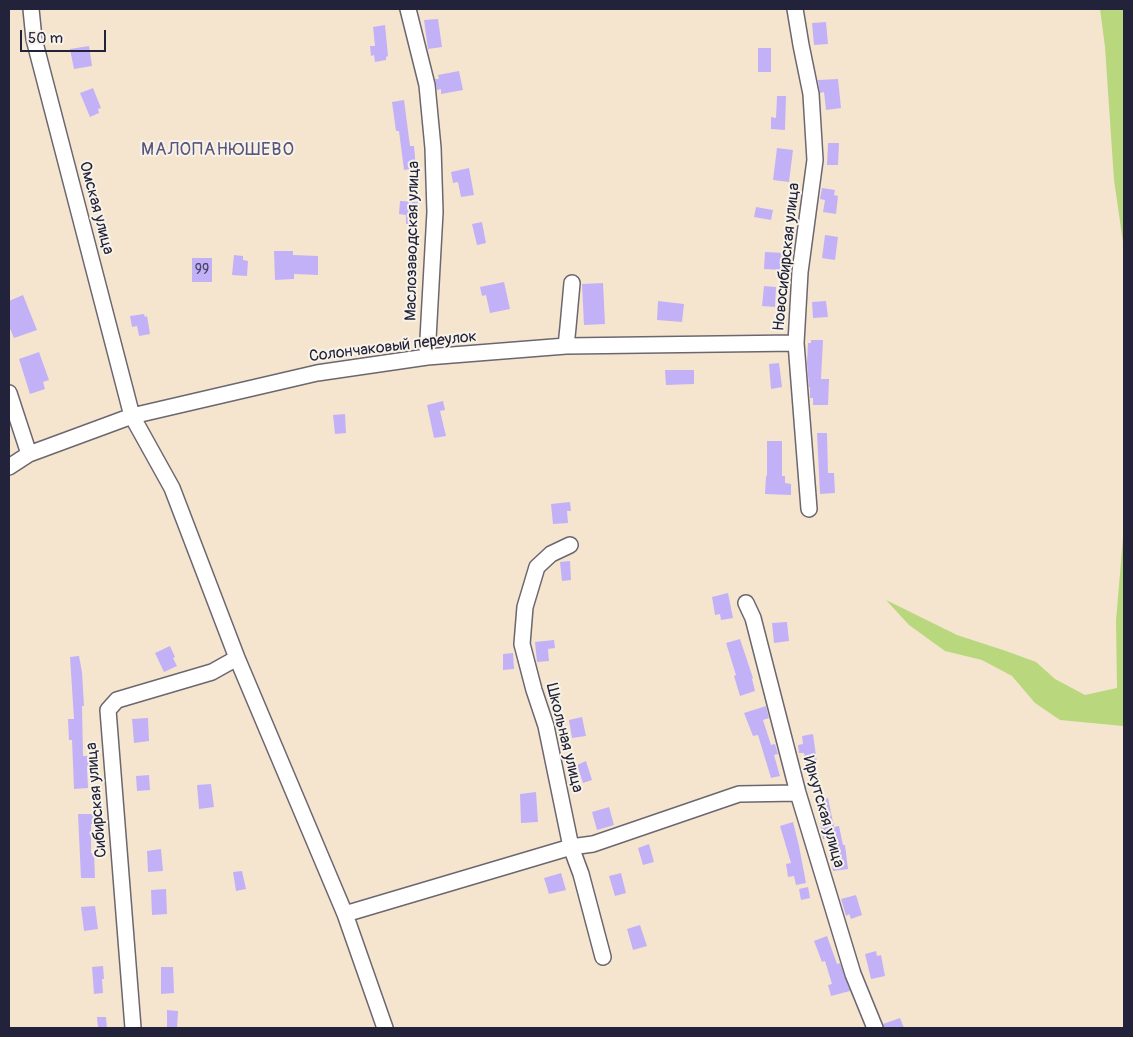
<!DOCTYPE html>
<meta charset="utf-8">
<style>
body{margin:0}
#map{position:relative;width:1133px;height:1037px;overflow:hidden;background:#f5e5cf;font-family:Pangolin,sans-serif}
canvas{display:block}
.frame{position:absolute;inset:0;border:10px solid #22223b;pointer-events:none}
.scale{position:absolute;left:20px;top:30px;width:86px;height:22px;box-sizing:border-box;border:2px solid #22223b;border-top:0;padding-left:6px;font-size:15px;line-height:18px;white-space:nowrap;color:#22223b;-webkit-text-stroke:4px #f7f3e8;paint-order:stroke}
</style>
<div id="map">
<canvas width="1133" height="1037"></canvas>
<div class="frame"></div>
<div class="scale">50 m</div>
</div>
<script>
const c = document.querySelector('canvas').getContext('2d');
c.lineJoin = 'round';
function fillPath(path, color) { c.fillStyle = color; c.fill(path, 'evenodd'); }
function strokePath(path, color, width, dash) { c.strokeStyle = color; c.lineWidth = width; c.lineCap = dash ? 'butt' : 'round'; c.setLineDash(dash || []); c.stroke(path); }
function label(font, color, halo, rows, align = 'center') {
  c.font = font + ' Pangolin,sans-serif'; c.lineWidth = 4; c.setLineDash([]); c.textBaseline = 'middle'; c.strokeStyle = halo; c.fillStyle = color; for (const [text, x, y, turn = 0] of rows) {
    c.save(); c.translate(x, y); c.rotate((+turn || 0) * Math.PI / 180); c.textAlign = isNaN(turn) ? turn : align; if (halo) c.strokeText(text, 0, 0); c.fillText(text, 0, 0); c.restore();
  }
}
fillPath(new Path2D(`
 M 1100,9 L 1124,9 L 1124,249 L 1114,180 L 1105,47 Z
 M 1124,526 L 1124,729 L 1123,726 L 1060,720 L 1035,703 L 1012,676 L 982,660 L 945,651 L 909,625 L 886,600 L 957,635 L 1006,651 L 1036,662 L 1055,679 L 1085,695 L 1117,688 L 1116,621 Z`), '#b9d77d');
fillPath(new Path2D(`
 M 438,19 L 442,47 L 428,49 L 424,20 Z
 M 826,22 L 828,44 L 814,45 L 812,23 Z
 M 385,25 L 388,56 L 386,57 L 386,60 L 375,62 L 374,55 L 371,56 L 370,46 L 375,46 L 373,27 Z
 M 89,46 L 92,66 L 74,69 L 70,49 Z
 M 758,48 L 771,48 L 771,72 L 758,72 Z
 M 459,71 L 463,90 L 441,94 L 441,89 L 437,90 L 435,79 L 439,79 L 438,75 Z
 M 838,79 L 841,108 L 826,110 L 824,92 L 820,93 L 818,80 Z
 M 93,88 L 101,108 L 98,109 L 99,113 L 90,117 L 80,93 Z
 M 777,96 L 786,96 L 785,130 L 771,129 L 771,117 L 776,118 Z
 M 404,100 L 410,146 L 414,146 L 416,168 L 404,170 L 399,131 L 396,131 L 392,102 Z
 M 828,143 L 839,143 L 838,165 L 827,165 Z
 M 777,148 L 793,150 L 789,182 L 773,180 Z
 M 469,168 L 474,195 L 461,197 L 458,182 L 453,183 L 451,172 Z
 M 822,188 L 835,190 L 834,195 L 838,196 L 836,214 L 823,212 L 825,200 L 820,199 Z
 M 400,201 L 418,202 L 416,225 L 406,224 L 406,215 L 399,214 Z
 M 756,207 L 773,210 L 771,220 L 754,217 Z
 M 482,222 L 486,243 L 477,245 L 472,224 Z
 M 825,235 L 838,237 L 835,260 L 822,258 Z
 M 274,251 L 293,251 L 293,255 L 318,256 L 318,275 L 294,274 L 294,279 L 275,280 Z
 M 765,252 L 785,253 L 784,270 L 764,269 Z
 M 234,255 L 243,256 L 243,260 L 248,261 L 247,276 L 232,275 Z
 M 192,258 L 212,258 L 212,282 L 192,282 Z
 M 504,282 L 510,309 L 490,313 L 486,295 L 482,296 L 480,287 Z
 M 603,283 L 605,324 L 584,325 L 582,284 Z
 M 764,286 L 776,287 L 775,307 L 762,306 Z
 M 23,295 L 37,330 L 14,338 L 9,326 L 9,301 Z
 M 658,301 L 684,304 L 682,322 L 657,320 Z
 M 826,301 L 828,317 L 813,318 L 812,302 Z
 M 144,314 L 145,317 L 147,316 L 150,334 L 139,336 L 137,326 L 132,327 L 130,316 Z
 M 811,340 L 823,340 L 821,379 L 829,379 L 828,405 L 813,405 L 813,398 L 810,398 L 810,387 L 809,387 L 807,363 L 808,343 L 811,343 Z
 M 39,352 L 49,380 L 43,382 L 45,389 L 30,394 L 19,359 Z
 M 779,363 L 782,387 L 771,389 L 769,364 Z
 M 665,370 L 694,370 L 694,384 L 666,385 Z
 M 443,401 L 445,410 L 440,411 L 446,436 L 434,438 L 427,405 Z
 M 345,414 L 346,433 L 335,434 L 333,415 Z
 M 817,433 L 827,433 L 828,473 L 834,473 L 835,493 L 820,494 Z
 M 767,441 L 782,441 L 782,476 L 785,476 L 785,483 L 791,484 L 791,495 L 765,494 L 766,476 L 767,476 Z
 M 570,502 L 571,511 L 567,511 L 568,523 L 553,524 L 551,504 Z
 M 570,561 L 571,580 L 562,581 L 560,562 Z
 M 728,593 L 733,618 L 721,620 L 720,614 L 715,615 L 712,597 Z
 M 787,622 L 789,641 L 774,643 L 772,623 Z
 M 740,639 L 753,678 L 752,679 L 755,691 L 740,696 L 734,676 L 736,675 L 726,643 Z
 M 554,640 L 555,648 L 548,649 L 549,661 L 537,662 L 535,642 Z
 M 170,646 L 175,657 L 173,658 L 177,666 L 164,672 L 155,653 Z
 M 513,653 L 514,669 L 503,670 L 503,654 Z
 M 79,656 L 82,672 L 84,706 L 82,706 L 83,756 L 91,756 L 92,767 L 87,767 L 88,788 L 74,789 L 72,740 L 69,740 L 68,719 L 74,719 L 70,657 Z
 M 766,706 L 769,718 L 763,720 L 771,745 L 775,744 L 778,754 L 774,755 L 780,776 L 771,778 L 758,735 L 753,736 L 744,713 Z
 M 582,717 L 586,736 L 572,738 L 569,720 Z
 M 148,718 L 149,741 L 134,743 L 132,719 Z
 M 813,734 L 817,763 L 806,764 L 804,753 L 799,753 L 798,745 L 803,744 L 802,736 Z
 M 586,761 L 592,780 L 583,783 L 577,765 Z
 M 149,775 L 150,790 L 137,791 L 136,776 Z
 M 211,784 L 214,807 L 199,809 L 197,785 Z
 M 536,792 L 538,822 L 521,823 L 520,794 Z
 M 828,798 L 834,827 L 839,826 L 843,845 L 845,845 L 848,869 L 833,871 L 829,838 L 823,839 L 816,801 Z
 M 609,807 L 614,825 L 597,830 L 592,812 Z
 M 78,814 L 98,814 L 98,824 L 91,824 L 91,853 L 94,853 L 95,878 L 81,878 Z
 M 793,822 L 799,846 L 806,883 L 796,885 L 794,876 L 788,877 L 786,864 L 791,863 L 780,826 Z
 M 649,844 L 654,862 L 643,865 L 638,848 Z
 M 161,849 L 163,871 L 148,872 L 147,851 Z
 M 242,871 L 246,889 L 236,891 L 233,872 Z
 M 561,873 L 566,890 L 549,894 L 544,878 Z
 M 621,873 L 626,893 L 615,896 L 609,876 Z
 M 808,887 L 810,898 L 801,900 L 799,889 Z
 M 166,889 L 167,914 L 152,915 L 151,890 Z
 M 856,895 L 862,915 L 851,919 L 849,914 L 846,916 L 841,899 Z
 M 95,906 L 98,929 L 84,931 L 81,907 Z
 M 640,925 L 647,946 L 633,950 L 627,929 Z
 M 827,936 L 837,964 L 840,963 L 850,991 L 831,996 L 828,985 L 832,984 L 825,961 L 822,962 L 814,941 Z
 M 876,951 L 877,956 L 881,955 L 885,976 L 871,979 L 865,954 Z
 M 103,966 L 104,979 L 102,979 L 103,993 L 94,994 L 92,967 Z
 M 161,967 L 173,967 L 174,993 L 161,994 Z
 M 167,1010 L 178,1011 L 177,1028 L 167,1028 Z
 M 97,1017 L 106,1017 L 107,1028 L 98,1028 Z
 M 900,1018 L 904,1028 L 884,1028 L 883,1024 Z`), '#c2b1f7');
const minor = new Path2D(`
 M 31,9 L 34,39 L 132,416 L 172,488 L 237,658 L 345,914 L 385,1028
 M 408,9 L 427,85 L 433,148 L 435,212 L 427,357
 M 795,9 L 801,45 L 811,94 L 815,160 L 800,272 L 796,343 L 809,509
 M 566,346 L 568,327 L 572,283
 M 9,393 L 29,454
 M 9,467 L 29,454 L 132,416 L 317,373 L 427,357 L 566,346 L 796,343
 M 570,545 L 551,554 L 537,567 L 525,607 L 522,644 L 534,690 L 546,726 L 571,847 L 581,874 L 603,957
 M 746,603 L 753,618 L 798,793 L 853,974 L 875,1028
 M 345,914 L 571,847 L 593,844 L 739,794 L 798,793
 M 133,1028 L 108,710 L 117,700 L 212,672 L 237,658`);
strokePath(minor, '#6c666f', 18);
strokePath(minor, '#fff', 15);
label('14px', '#4a466a', null, [
 ["99",202,270]
]);
label('16px', '#22223b', '#f7f3e8', [
 ["Омская улица",96,208,75],
 ["Маслозаводская улица",413,241,-89],
 ["Новосибирская улица",787,257,-84],
 ["Солончаковый переулок",393,347,-7],
 ["Школьная улица",564,738,76],
 ["Сибирская улица",97,800,-95],
 ["Иркутская улица",823,812,74]
]);
c.letterSpacing = '1px';
label('18px', '#5a547d', '#f7f3e8', [
 ["МАЛОПАНЮШЕВО",218,150]
]);
c.letterSpacing = '0px';
</script>
